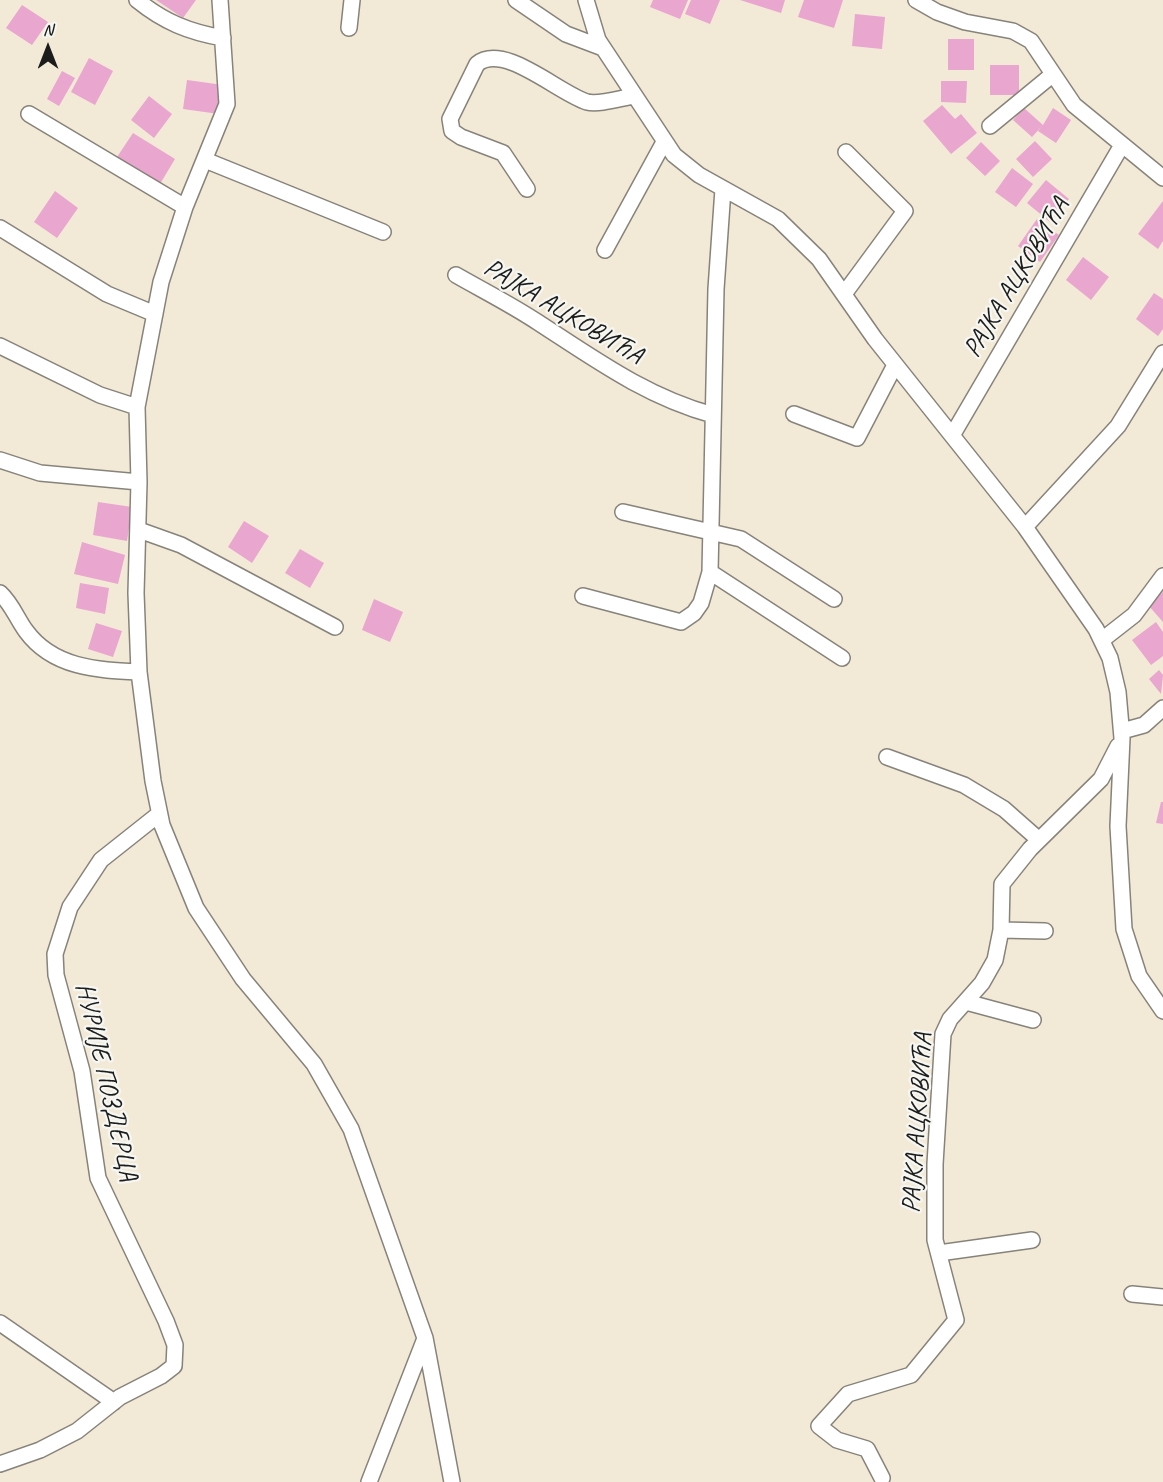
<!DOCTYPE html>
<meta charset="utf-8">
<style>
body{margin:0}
#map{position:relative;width:1163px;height:1482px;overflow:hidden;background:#f2ead7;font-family:Caveat,sans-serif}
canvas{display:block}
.north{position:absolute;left:18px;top:18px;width:60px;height:60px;-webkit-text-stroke:4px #f6f6f2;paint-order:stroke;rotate:0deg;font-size:16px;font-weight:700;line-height:24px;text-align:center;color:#1c1c1c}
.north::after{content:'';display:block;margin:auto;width:21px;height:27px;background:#1c1c1c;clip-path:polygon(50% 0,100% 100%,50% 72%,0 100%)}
</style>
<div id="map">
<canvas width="1163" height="1482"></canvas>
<div class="north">N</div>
</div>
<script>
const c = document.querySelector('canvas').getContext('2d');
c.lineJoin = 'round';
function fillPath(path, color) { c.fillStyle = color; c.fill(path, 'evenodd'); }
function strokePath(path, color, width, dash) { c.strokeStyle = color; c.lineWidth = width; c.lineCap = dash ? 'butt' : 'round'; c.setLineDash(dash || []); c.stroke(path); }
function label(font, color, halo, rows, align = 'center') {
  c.font = font + ' Caveat,sans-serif'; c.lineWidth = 4.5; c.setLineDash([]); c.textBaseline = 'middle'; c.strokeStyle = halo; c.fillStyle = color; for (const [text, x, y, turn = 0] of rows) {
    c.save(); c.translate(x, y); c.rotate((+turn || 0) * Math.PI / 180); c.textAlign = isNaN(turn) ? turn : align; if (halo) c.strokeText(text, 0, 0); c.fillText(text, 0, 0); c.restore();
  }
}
fillPath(new Path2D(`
 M 156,0 L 196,0 L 183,18 Z
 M 653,0 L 688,0 L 680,19 L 650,7 Z
 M 691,0 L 720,0 L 710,24 L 685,14 Z
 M 740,0 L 785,0 L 781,13 Z
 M 804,0 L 843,0 L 834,28 L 798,17 Z
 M 22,5 L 48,22 L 32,45 L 6,28 Z
 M 855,14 L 885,17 L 882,49 L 852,46 Z
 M 948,39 L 974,39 L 974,70 L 948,70 Z
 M 89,58 L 113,71 L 95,105 L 71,92 Z
 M 990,65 L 1019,65 L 1019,95 L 990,95 Z
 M 62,71 L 75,78 L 59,106 L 47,99 Z
 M 187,80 L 223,85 L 219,114 L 183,109 Z
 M 941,81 L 967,81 L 966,103 L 941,102 Z
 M 149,96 L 172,114 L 154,138 L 131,120 Z
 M 942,105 L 955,119 L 961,114 L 977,133 L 951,154 L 923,121 Z
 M 1024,108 L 1043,125 L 1053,108 L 1071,120 L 1056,143 L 1038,131 L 1043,125 L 1032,137 L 1013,120 Z
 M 133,133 L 175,159 L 160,184 L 117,157 Z
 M 1035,141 L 1052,159 L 1033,177 L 1016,159 Z
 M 981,142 L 1000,161 L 985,176 L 966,158 Z
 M 1012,168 L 1033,184 L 1016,207 L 995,192 Z
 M 1046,180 L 1069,199 L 1050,222 L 1027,203 Z
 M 55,191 L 78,208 L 57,238 L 34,222 Z
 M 1163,201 L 1163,241 L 1158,249 L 1138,234 Z
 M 1037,219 L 1059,235 L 1040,262 L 1018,246 Z
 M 1083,257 L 1109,277 L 1091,300 L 1066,280 Z
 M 1154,293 L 1163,299 L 1163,329 L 1158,336 L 1136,319 Z
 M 98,502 L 132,507 L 127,541 L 93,535 Z
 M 244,521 L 269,536 L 252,563 L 228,547 Z
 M 82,542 L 125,555 L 118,584 L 74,574 Z
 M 300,549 L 324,563 L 310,588 L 285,573 Z
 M 80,583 L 109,588 L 105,614 L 76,608 Z
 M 1163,592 L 1163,622 L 1148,605 Z
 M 374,599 L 403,612 L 390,642 L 362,630 Z
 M 1156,622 L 1163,632 L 1163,656 L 1151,665 L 1132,640 Z
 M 96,623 L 122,631 L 113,657 L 88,649 Z
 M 1159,670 L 1163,675 L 1161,694 L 1149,679 Z
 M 1161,802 L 1163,802 L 1163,824 L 1156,823 Z`), '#e9a6ce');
const minor = new Path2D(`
 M 137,0 C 164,22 189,32 223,38
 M 220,0 L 227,104 L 185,207 L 161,282 L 137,407 L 139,482 L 136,593 L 139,672 L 153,781 L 162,825 L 196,908 L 243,979 L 314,1064 L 351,1129 L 425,1338 L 452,1482
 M 516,0 L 566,34 L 603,48
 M 586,0 L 598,40 L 674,155 L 699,175 L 778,219 L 819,259 L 875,339 L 1025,527 L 1096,629 L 1110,658 L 1118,692 L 1122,738 L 1118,826 L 1124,929 L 1139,976 L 1163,1011
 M 916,0 L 937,12 L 965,22 L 1013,31 L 1031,41 L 1074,105 L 1163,178
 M 349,28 L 352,0
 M 29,114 L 185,207
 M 990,126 L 1052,75
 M 205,160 L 383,232
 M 527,189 L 503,153 L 461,137 L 452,131 L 450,119 L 477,64 C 504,42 558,93 587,102 C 599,105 621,98 634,96
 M 0,228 L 107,294 L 155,314
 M 605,250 L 664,142
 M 456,275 C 484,291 512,305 539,323 C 596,360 647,397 713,415
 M 844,294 L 905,211 L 846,152
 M 0,346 L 100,395 L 137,407
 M 794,414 L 857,438 L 895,365
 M 953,434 L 1122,145
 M 0,460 L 40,473 L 139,482
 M 623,512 L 741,539 L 834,599
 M 1025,527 L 1118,426 L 1163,353
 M 139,530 L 181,545 L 335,627
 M 710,572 L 842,658
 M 0,593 C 12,604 17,619 26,631 C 53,668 97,670 139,672
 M 583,596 L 681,622 L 694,613 L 701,603 L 710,572 L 716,289 L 723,189
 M 1102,640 L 1134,615 L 1163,576
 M 1122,731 L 1144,725 L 1163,708
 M 887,757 L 964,785 L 1004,809 L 1038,839
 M 1001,930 L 1045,931
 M 966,1002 L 1033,1020
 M 939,1253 L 1032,1240
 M 1132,1294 L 1163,1297
 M 0,1323 L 114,1402
 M 0,1464 L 40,1450 L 77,1431 L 120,1397 L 161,1376 L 174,1366 L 175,1345 L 166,1321 L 98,1178 L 82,1071 L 56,975 L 55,954 L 70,907 L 101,860 L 159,814
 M 882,1478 L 867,1449 L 837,1440 L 819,1426 L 848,1394 L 911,1375 L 956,1320 L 935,1240 L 935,1164 L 943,1034 L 950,1019 L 982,983 L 995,960 L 1001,930 L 1002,884 L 1030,849 L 1101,779 L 1118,746
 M 369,1482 L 424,1341`);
strokePath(minor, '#87837a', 18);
strokePath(minor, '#fff', 15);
label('26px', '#1c1c1c', '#f6f6f2', [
 ["РАЈКА АЦКОВИЋА",1017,278,-59],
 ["РАЈКА АЦКОВИЋА",563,312,31],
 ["НУРИЈЕ ПОЗДЕРЦА",106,1082,77],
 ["РАЈКА АЦКОВИЋА",918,1123,-86]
]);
</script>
